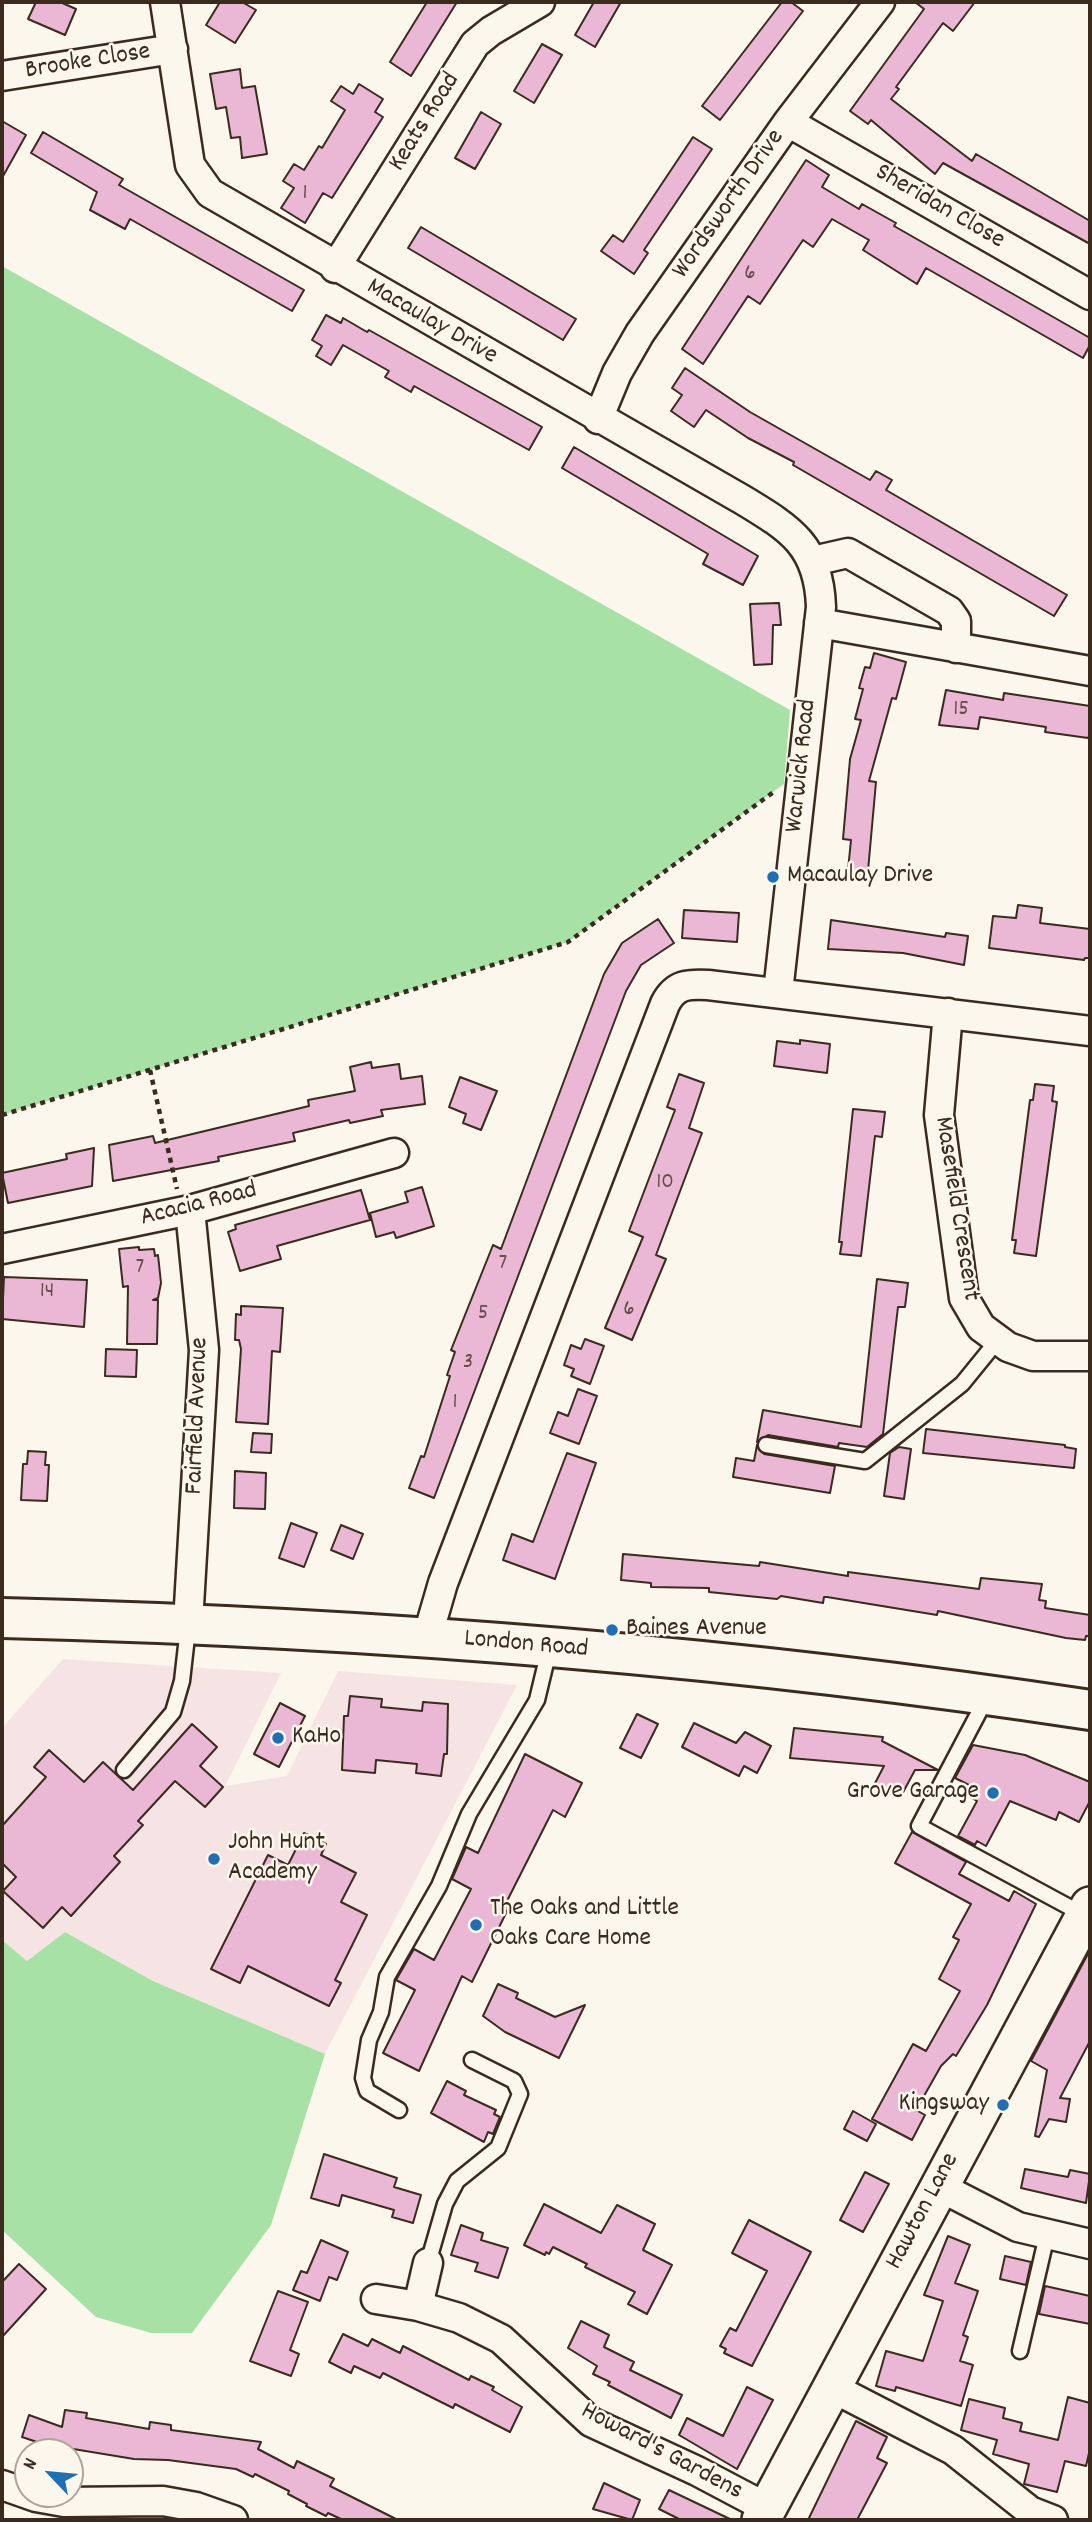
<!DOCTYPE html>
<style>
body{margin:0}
#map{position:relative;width:1092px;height:2522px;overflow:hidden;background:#fbf7ec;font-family:Dekko,sans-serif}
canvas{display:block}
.frame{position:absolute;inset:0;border:4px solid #3b2a1e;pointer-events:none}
.north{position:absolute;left:14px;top:2438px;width:70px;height:70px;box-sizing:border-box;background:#fbf7ec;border:2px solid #aea59a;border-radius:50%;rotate:296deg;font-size:19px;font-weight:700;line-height:28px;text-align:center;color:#3b2a1e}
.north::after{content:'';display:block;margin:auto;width:24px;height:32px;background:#1f6fb2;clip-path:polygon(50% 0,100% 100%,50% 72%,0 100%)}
</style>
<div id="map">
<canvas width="1092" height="2522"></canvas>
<div class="frame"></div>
<div class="north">N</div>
</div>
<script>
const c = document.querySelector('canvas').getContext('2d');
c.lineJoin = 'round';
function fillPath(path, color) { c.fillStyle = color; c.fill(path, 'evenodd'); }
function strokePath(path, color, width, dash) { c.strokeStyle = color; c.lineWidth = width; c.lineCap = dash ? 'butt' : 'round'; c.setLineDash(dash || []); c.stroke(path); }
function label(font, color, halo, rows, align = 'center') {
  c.font = font + ' Dekko,sans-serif'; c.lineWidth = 5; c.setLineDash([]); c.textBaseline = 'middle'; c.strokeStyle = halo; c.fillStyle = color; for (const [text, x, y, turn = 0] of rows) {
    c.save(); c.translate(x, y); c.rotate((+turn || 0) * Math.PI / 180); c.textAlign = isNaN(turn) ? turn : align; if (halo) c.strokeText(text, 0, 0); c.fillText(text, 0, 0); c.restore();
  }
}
fillPath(new Path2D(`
 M 63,1659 L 281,1673 L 225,1786 L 287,1776 L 338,1671 L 517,1685 L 325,2054 L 153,1981 L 65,1932 L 27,1961 L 2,1940 L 2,1728 Z`), '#f6e4e5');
fillPath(new Path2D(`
 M 2,266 L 790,710 L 784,784 L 568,942 L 2,1115 Z
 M 65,1932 L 153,1981 L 325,2054 L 271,2225 L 192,2333 L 151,2333 L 96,2317 L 2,2230 L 2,1940 L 27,1961 Z`), '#a8e1a6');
const building = new Path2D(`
 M 36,2 L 60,2 L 76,9 L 65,35 L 28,19 Z
 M 220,2 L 242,2 L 256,10 L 235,43 L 206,25 Z
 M 427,2 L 457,2 L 411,76 L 390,62 Z
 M 594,2 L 621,2 L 595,47 L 575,35 Z
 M 782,2 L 791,2 L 803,11 L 720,120 L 702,106 Z
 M 915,2 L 975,2 L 953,31 L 943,23 L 896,87 L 899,89 L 891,99 L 972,161 L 976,154 L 1090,221 L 1090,244 L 943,163 L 935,174 L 871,120 L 868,124 L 850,111 L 924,9 Z
 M 542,44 L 562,55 L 534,103 L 514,91 Z
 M 240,69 L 242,88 L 255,86 L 267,154 L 242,158 L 240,137 L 231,138 L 226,107 L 216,109 L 210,74 Z
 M 359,84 L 383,99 L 375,112 L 383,117 L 332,198 L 323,193 L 305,223 L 281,208 L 294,188 L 283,181 L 294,164 L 304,170 L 319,146 L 322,148 L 345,110 L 331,101 L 341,86 L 353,94 Z
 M 481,112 L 501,124 L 475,169 L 455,158 Z
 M 2,121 L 26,135 L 2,178 Z
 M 43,132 L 123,179 L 119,185 L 304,290 L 292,311 L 130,219 L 125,229 L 90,210 L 97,192 L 31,153 Z
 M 693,137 L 712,149 L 644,250 L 648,253 L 634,274 L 601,251 L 613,235 L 623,242 Z
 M 806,160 L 829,175 L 822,187 L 859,209 L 862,204 L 896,223 L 894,226 L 1090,338 L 1090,345 L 1083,358 L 926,268 L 917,284 L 863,250 L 869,240 L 832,219 L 813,247 L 803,240 L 760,304 L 748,296 L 703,364 L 682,349 Z
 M 421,227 L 576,319 L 563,340 L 408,248 Z
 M 326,315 L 341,323 L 343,318 L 367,332 L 369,330 L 542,427 L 529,450 L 414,386 L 411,392 L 385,377 L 389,371 L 343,345 L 331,365 L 316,356 L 322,346 L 312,340 Z
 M 685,368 L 750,412 L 870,480 L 876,471 L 892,480 L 886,490 L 1067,595 L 1054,616 L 793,465 L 794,462 L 748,438 L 706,410 L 694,427 L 671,411 L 682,395 L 672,388 Z
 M 574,447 L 758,556 L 743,585 L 703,564 L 708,554 L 562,468 Z
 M 779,603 L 781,625 L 773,625 L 772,664 L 754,665 L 750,604 Z
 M 874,653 L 906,662 L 896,699 L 892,698 L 869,781 L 876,782 L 867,882 L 847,880 L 851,840 L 843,839 L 850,759 L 861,720 L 855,719 L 863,689 L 859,688 L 865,667 L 870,668 Z
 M 946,690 L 1003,700 L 1004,693 L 1090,706 L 1090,734 L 1088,738 L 1045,732 L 1046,727 L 980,717 L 978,729 L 939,725 Z
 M 1018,905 L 1042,908 L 1040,923 L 1090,929 L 1090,958 L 1085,958 L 1084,960 L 989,948 L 993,916 L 1016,918 Z
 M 684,910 L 739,913 L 737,942 L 682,938 Z
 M 658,919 L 674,943 L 641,965 L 626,991 L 434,1498 L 409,1488 L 421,1456 L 424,1457 L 450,1376 L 447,1375 L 455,1352 L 451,1350 L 493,1245 L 501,1249 L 604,974 L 622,943 Z
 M 831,920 L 945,937 L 946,933 L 968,936 L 964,965 L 903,953 L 828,949 Z
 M 800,1040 L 830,1044 L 827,1073 L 774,1066 L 777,1041 L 800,1044 Z
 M 371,1062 L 372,1068 L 399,1064 L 401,1079 L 422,1076 L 425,1104 L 381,1110 L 383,1116 L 350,1123 L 349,1120 L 293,1133 L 295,1141 L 218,1157 L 219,1161 L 113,1181 L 109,1145 L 153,1136 L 155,1143 L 309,1106 L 308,1100 L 355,1091 L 350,1067 Z
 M 679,1074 L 704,1083 L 689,1128 L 702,1133 L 656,1255 L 666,1259 L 632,1340 L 605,1328 L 643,1237 L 629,1231 L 675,1110 L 667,1107 Z
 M 460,1077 L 497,1091 L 481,1130 L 463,1123 L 466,1114 L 449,1107 Z
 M 1035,1084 L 1054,1086 L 1052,1101 L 1057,1102 L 1036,1256 L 1014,1253 L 1016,1240 L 1012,1240 L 1030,1100 L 1033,1100 Z
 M 853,1109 L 885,1112 L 882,1137 L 875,1136 L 861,1256 L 840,1254 L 842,1242 L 839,1242 Z
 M 94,1148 L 92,1186 L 8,1203 L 2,1173 L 67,1159 L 66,1154 Z
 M 422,1187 L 434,1226 L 396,1238 L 394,1232 L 376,1237 L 370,1213 L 408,1202 L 405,1192 Z
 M 361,1190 L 370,1220 L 277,1246 L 281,1259 L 240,1271 L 228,1232 L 236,1229 L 235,1225 Z
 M 139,1247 L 139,1250 L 154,1249 L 155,1256 L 158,1255 L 161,1283 L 158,1298 L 153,1300 L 158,1300 L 157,1344 L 127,1344 L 128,1286 L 123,1287 L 119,1249 Z
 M 4,1277 L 87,1280 L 84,1327 L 2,1319 Z
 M 877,1279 L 908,1283 L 905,1307 L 898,1307 L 883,1434 L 867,1447 L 839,1443 L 838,1447 L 768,1435 L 757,1442 L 763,1410 L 861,1427 Z
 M 241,1306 L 283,1308 L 280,1352 L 272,1351 L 268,1424 L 236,1422 L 241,1349 L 239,1340 L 235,1340 L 236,1314 L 241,1315 Z
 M 585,1339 L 604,1346 L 590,1384 L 571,1376 L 574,1369 L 564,1365 L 571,1345 L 581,1349 Z
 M 106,1349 L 137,1350 L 136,1377 L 105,1376 Z
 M 578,1389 L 597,1396 L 579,1444 L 550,1433 L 558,1412 L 568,1416 Z
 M 926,1429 L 1065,1445 L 1065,1447 L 1076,1449 L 1074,1468 L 923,1453 Z
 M 253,1433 L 272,1434 L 271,1453 L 251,1452 Z
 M 757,1445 L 764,1454 L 835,1466 L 830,1493 L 733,1477 L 736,1458 L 754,1461 Z
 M 899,1447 L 911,1449 L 904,1499 L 884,1496 L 890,1453 Z
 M 28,1451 L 46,1452 L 45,1465 L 49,1465 L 47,1501 L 21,1500 L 23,1464 L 27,1464 Z
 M 567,1453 L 596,1463 L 555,1579 L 503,1560 L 512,1534 L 533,1542 Z
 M 235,1471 L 266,1473 L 265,1509 L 234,1508 Z
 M 291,1523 L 317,1533 L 304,1567 L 279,1558 Z
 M 341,1525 L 363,1534 L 353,1559 L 331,1550 Z
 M 623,1554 L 759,1566 L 760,1562 L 848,1576 L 848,1572 L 979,1589 L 981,1578 L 1042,1584 L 1039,1600 L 1046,1601 L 1045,1608 L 1090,1615 L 1090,1636 L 1086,1636 L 1085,1640 L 1066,1638 L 938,1611 L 937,1615 L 827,1597 L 824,1597 L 823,1603 L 781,1596 L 777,1599 L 709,1592 L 709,1588 L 651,1587 L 651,1583 L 621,1580 Z
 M 350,1696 L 382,1699 L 381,1707 L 422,1711 L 423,1702 L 448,1704 L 447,1754 L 444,1754 L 441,1776 L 416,1773 L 417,1764 L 376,1760 L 375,1773 L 342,1770 L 344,1716 L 348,1716 Z
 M 280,1703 L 305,1716 L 279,1767 L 254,1754 Z
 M 637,1714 L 658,1724 L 641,1758 L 620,1748 Z
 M 694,1723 L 736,1743 L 745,1732 L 771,1746 L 757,1773 L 744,1766 L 739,1776 L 682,1747 Z
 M 192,1724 L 217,1747 L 200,1766 L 223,1787 L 205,1807 L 175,1781 L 138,1821 L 143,1825 L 114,1856 L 120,1862 L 71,1916 L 62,1907 L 43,1928 L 3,1891 L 16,1877 L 2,1863 L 2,1826 L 46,1777 L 34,1767 L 49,1750 L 84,1782 L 103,1762 L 133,1790 Z
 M 794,1728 L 883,1737 L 882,1741 L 938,1770 L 915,1770 L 900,1798 L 874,1785 L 884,1766 L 790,1758 Z
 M 973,1745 L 1025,1755 L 1090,1782 L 1090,1801 L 1079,1822 L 1059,1812 L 1056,1820 L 1010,1801 L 986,1846 L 977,1841 L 975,1845 L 958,1836 L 977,1801 L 970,1797 L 975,1788 L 955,1778 Z
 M 525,1754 L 582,1783 L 565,1817 L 553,1810 L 507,1901 L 511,1903 L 472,1982 L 462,1976 L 419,2071 L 383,2053 L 415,1990 L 396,1980 L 414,1949 L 434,1960 L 471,1889 L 452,1879 L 466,1847 L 478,1853 Z
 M 912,1832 L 966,1862 L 959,1874 L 1009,1901 L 1014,1891 L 1036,1904 L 987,2005 L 956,2056 L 953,2054 L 941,2066 L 916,2110 L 925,2115 L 912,2140 L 872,2119 L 913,2044 L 926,2051 L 960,1991 L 939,1979 L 959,1940 L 953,1937 L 971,1904 L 895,1863 Z
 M 304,1833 L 326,1844 L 321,1855 L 356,1873 L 341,1902 L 367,1915 L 335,1980 L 341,1983 L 329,2006 L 248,1966 L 240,1983 L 211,1969 L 268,1855 L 288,1865 Z
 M 1090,1950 L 1090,2041 L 1060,2098 L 1070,2099 L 1066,2122 L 1049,2119 L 1039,2137 L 1035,2136 L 1047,2070 L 1031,2061 Z
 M 498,1984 L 518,1993 L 516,1998 L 555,2017 L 585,2005 L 559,2058 L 505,2032 L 483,2016 Z
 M 447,2081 L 466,2091 L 464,2095 L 496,2110 L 494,2114 L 500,2117 L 493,2134 L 488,2132 L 484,2142 L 431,2113 Z
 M 853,2111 L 876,2124 L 867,2141 L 844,2129 Z
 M 324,2154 L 397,2178 L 394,2187 L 421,2195 L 413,2223 L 392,2217 L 394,2210 L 342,2195 L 339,2206 L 311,2198 Z
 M 1025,2169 L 1068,2177 L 1070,2170 L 1090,2174 L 1086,2203 L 1021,2188 Z
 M 865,2172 L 889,2184 L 863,2232 L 840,2220 Z
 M 544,2204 L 601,2233 L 617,2205 L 655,2224 L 643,2250 L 672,2265 L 647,2314 L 628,2304 L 635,2292 L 585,2267 L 587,2264 L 553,2247 L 549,2254 L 546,2252 L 545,2255 L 524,2245 Z
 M 749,2220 L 811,2252 L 752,2366 L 724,2353 L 726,2349 L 720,2346 L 730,2328 L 736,2331 L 767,2271 L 732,2253 Z
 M 461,2225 L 483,2233 L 481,2240 L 508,2248 L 498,2278 L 475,2271 L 478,2263 L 451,2255 Z
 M 948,2236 L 970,2245 L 955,2283 L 978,2291 L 963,2335 L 968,2337 L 960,2361 L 973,2365 L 961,2406 L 896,2387 L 895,2391 L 876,2386 L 886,2351 L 923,2361 L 943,2301 L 924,2295 Z
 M 321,2240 L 348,2252 L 337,2280 L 329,2277 L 320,2301 L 293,2290 L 301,2271 L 307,2273 Z
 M 1005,2256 L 1031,2262 L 1026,2285 L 1000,2279 Z
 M 19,2264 L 46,2289 L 2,2337 L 2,2282 Z
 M 1045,2286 L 1090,2296 L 1090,2324 L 1039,2314 Z
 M 278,2291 L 308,2302 L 290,2350 L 299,2354 L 291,2376 L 250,2361 Z
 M 581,2321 L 609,2335 L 604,2347 L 634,2362 L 630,2370 L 682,2395 L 671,2418 L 608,2385 L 610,2382 L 593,2374 L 597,2366 L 568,2348 Z
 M 343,2334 L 368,2346 L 372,2339 L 400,2353 L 403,2346 L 469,2380 L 471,2376 L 494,2387 L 492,2390 L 522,2407 L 510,2432 L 455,2404 L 453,2408 L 383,2373 L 380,2378 L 354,2366 L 351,2373 L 329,2362 Z
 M 747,2387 L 773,2400 L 737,2469 L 679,2435 L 687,2418 L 723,2436 Z
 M 1068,2397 L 1090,2403 L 1090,2449 L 1086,2466 L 1065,2461 L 1057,2492 L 1024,2484 L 1029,2464 L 993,2454 L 997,2440 L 961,2430 L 969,2399 L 1005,2408 L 1003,2418 L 1022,2423 L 1020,2431 L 1058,2440 Z
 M 65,2410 L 87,2413 L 86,2418 L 149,2429 L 150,2422 L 171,2425 L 171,2430 L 261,2442 L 258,2449 L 294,2468 L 297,2461 L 334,2479 L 330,2486 L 398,2520 L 343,2520 L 328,2513 L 326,2516 L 306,2506 L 307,2504 L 288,2494 L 289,2491 L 255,2474 L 253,2477 L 236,2469 L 168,2460 L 134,2459 L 43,2444 L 22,2437 L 29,2415 L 62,2427 Z
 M 856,2421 L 887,2437 L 877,2458 L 887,2463 L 857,2520 L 808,2520 Z
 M 604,2483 L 640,2500 L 632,2520 L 593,2509 Z
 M 669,2490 L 732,2520 L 681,2520 L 659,2509 Z`);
fillPath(building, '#eab7d4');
strokePath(building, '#3b2a1e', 2);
const service = new Path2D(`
 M 766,1445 L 865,1461 L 962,1384 L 997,1341
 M 987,1697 L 919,1826 L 1084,1915
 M 124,1770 L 173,1712 L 182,1681 L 188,1628
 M 399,2110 L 367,2091 L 363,2078 L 369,2040 L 381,2012 L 387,1977 L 439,1886 L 469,1814 L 537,1700 L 549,1650
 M 428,2263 L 445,2204 L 457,2181 L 498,2148 L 520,2094 L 514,2081 L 472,2060
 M 1020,2351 L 1047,2235`);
const minor = new Path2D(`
 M 165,2 L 190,165 L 210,193 L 743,500 C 791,529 819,546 821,607 L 778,992
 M 2,76 L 173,49
 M 788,122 L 1090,295
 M 335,268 L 475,44 L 491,31 L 540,2
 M 598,419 L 617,373 L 640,333 L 788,122 L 880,2
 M 813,561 L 848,553 L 949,611 L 956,621 L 956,648
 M 819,623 L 1090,671
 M 948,1013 L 939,1115 L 964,1298 L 981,1327 L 1008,1347 L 1033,1356 L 1090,1356
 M 2,1249 L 190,1210 L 394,1153
 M 188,1623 L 204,1350 L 190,1210
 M 427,1638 L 443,1583 L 665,1004 C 675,984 688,984 708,985 L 1090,1031
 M 938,2186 L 1018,2227 L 1090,2244
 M 376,2299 L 418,2306 L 459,2318 L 501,2339 L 591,2422 L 697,2471 L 767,2508
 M 418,2306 L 428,2263
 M 831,2387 L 953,2450 L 1030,2511 L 1053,2520
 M 2,2485 L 36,2497 L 64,2502 L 163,2501 L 196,2507 L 233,2520`);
const tertiary = new Path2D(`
 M 761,2520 L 1090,1906`);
const secondary = new Path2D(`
 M 2,1618 C 366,1627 730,1655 1090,1710`);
strokePath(service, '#3b2a1e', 19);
strokePath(minor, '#3b2a1e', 33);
strokePath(tertiary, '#3b2a1e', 42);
strokePath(secondary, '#3b2a1e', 44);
strokePath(new Path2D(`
 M 150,1070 L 177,1189
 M 2,1115 L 568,942 L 775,791`), '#3b2a1e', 4.5, [5, 5]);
strokePath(service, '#fbf7ec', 14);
strokePath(minor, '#fbf7ec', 28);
strokePath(tertiary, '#fbf7ec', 37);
strokePath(secondary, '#fbf7ec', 38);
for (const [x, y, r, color] of [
 [773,877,7,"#1f6fb2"],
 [612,1630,7,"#1f6fb2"],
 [278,1738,7,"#1f6fb2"],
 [993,1793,7,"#1f6fb2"],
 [214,1859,7,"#1f6fb2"],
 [476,1925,7,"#1f6fb2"],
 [1003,2105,7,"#1f6fb2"]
]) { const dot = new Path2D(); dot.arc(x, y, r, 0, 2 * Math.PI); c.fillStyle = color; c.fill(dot); strokePath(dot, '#fbf7ec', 2.5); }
label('23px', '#674d4c', null, [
 ["1",305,195],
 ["6",750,275],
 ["15",961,711],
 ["10",665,1184],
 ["7",503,1265],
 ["7",140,1269],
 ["14",47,1293],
 ["6",629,1311],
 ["5",483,1315],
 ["3",468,1364],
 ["1",455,1404]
]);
label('26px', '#3b2a1e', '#fbf7ec', [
 ["Brooke Close",88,63,-9],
 ["Keats Road",426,123,-58],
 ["Wordsworth Drive",730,205,-55],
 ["Sheridan Close",939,208,30],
 ["Macaulay Drive",431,323,30],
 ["Warwick Road",803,766,-84],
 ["Acacia Road",199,1206,-14],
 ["Masefield Crescent",955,1209,81],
 ["Fairfield Avenue",199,1416,-88],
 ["London Road",526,1646,5],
 ["Hawton Lane",924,2212,-62],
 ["Howard's Gardens",661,2453,28]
]);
label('26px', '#3b2a1e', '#fbf7ec', [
 ["Macaulay Drive",787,877],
 ["Baines Avenue",626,1630],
 ["KaHo",292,1738],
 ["Grove Garage",979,1793,"right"],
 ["John Hunt",228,1844],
 ["Academy",228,1874],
 ["The Oaks and Little",490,1910],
 ["Oaks Care Home",490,1940],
 ["Kingsway",989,2105,"right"]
], 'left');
</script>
